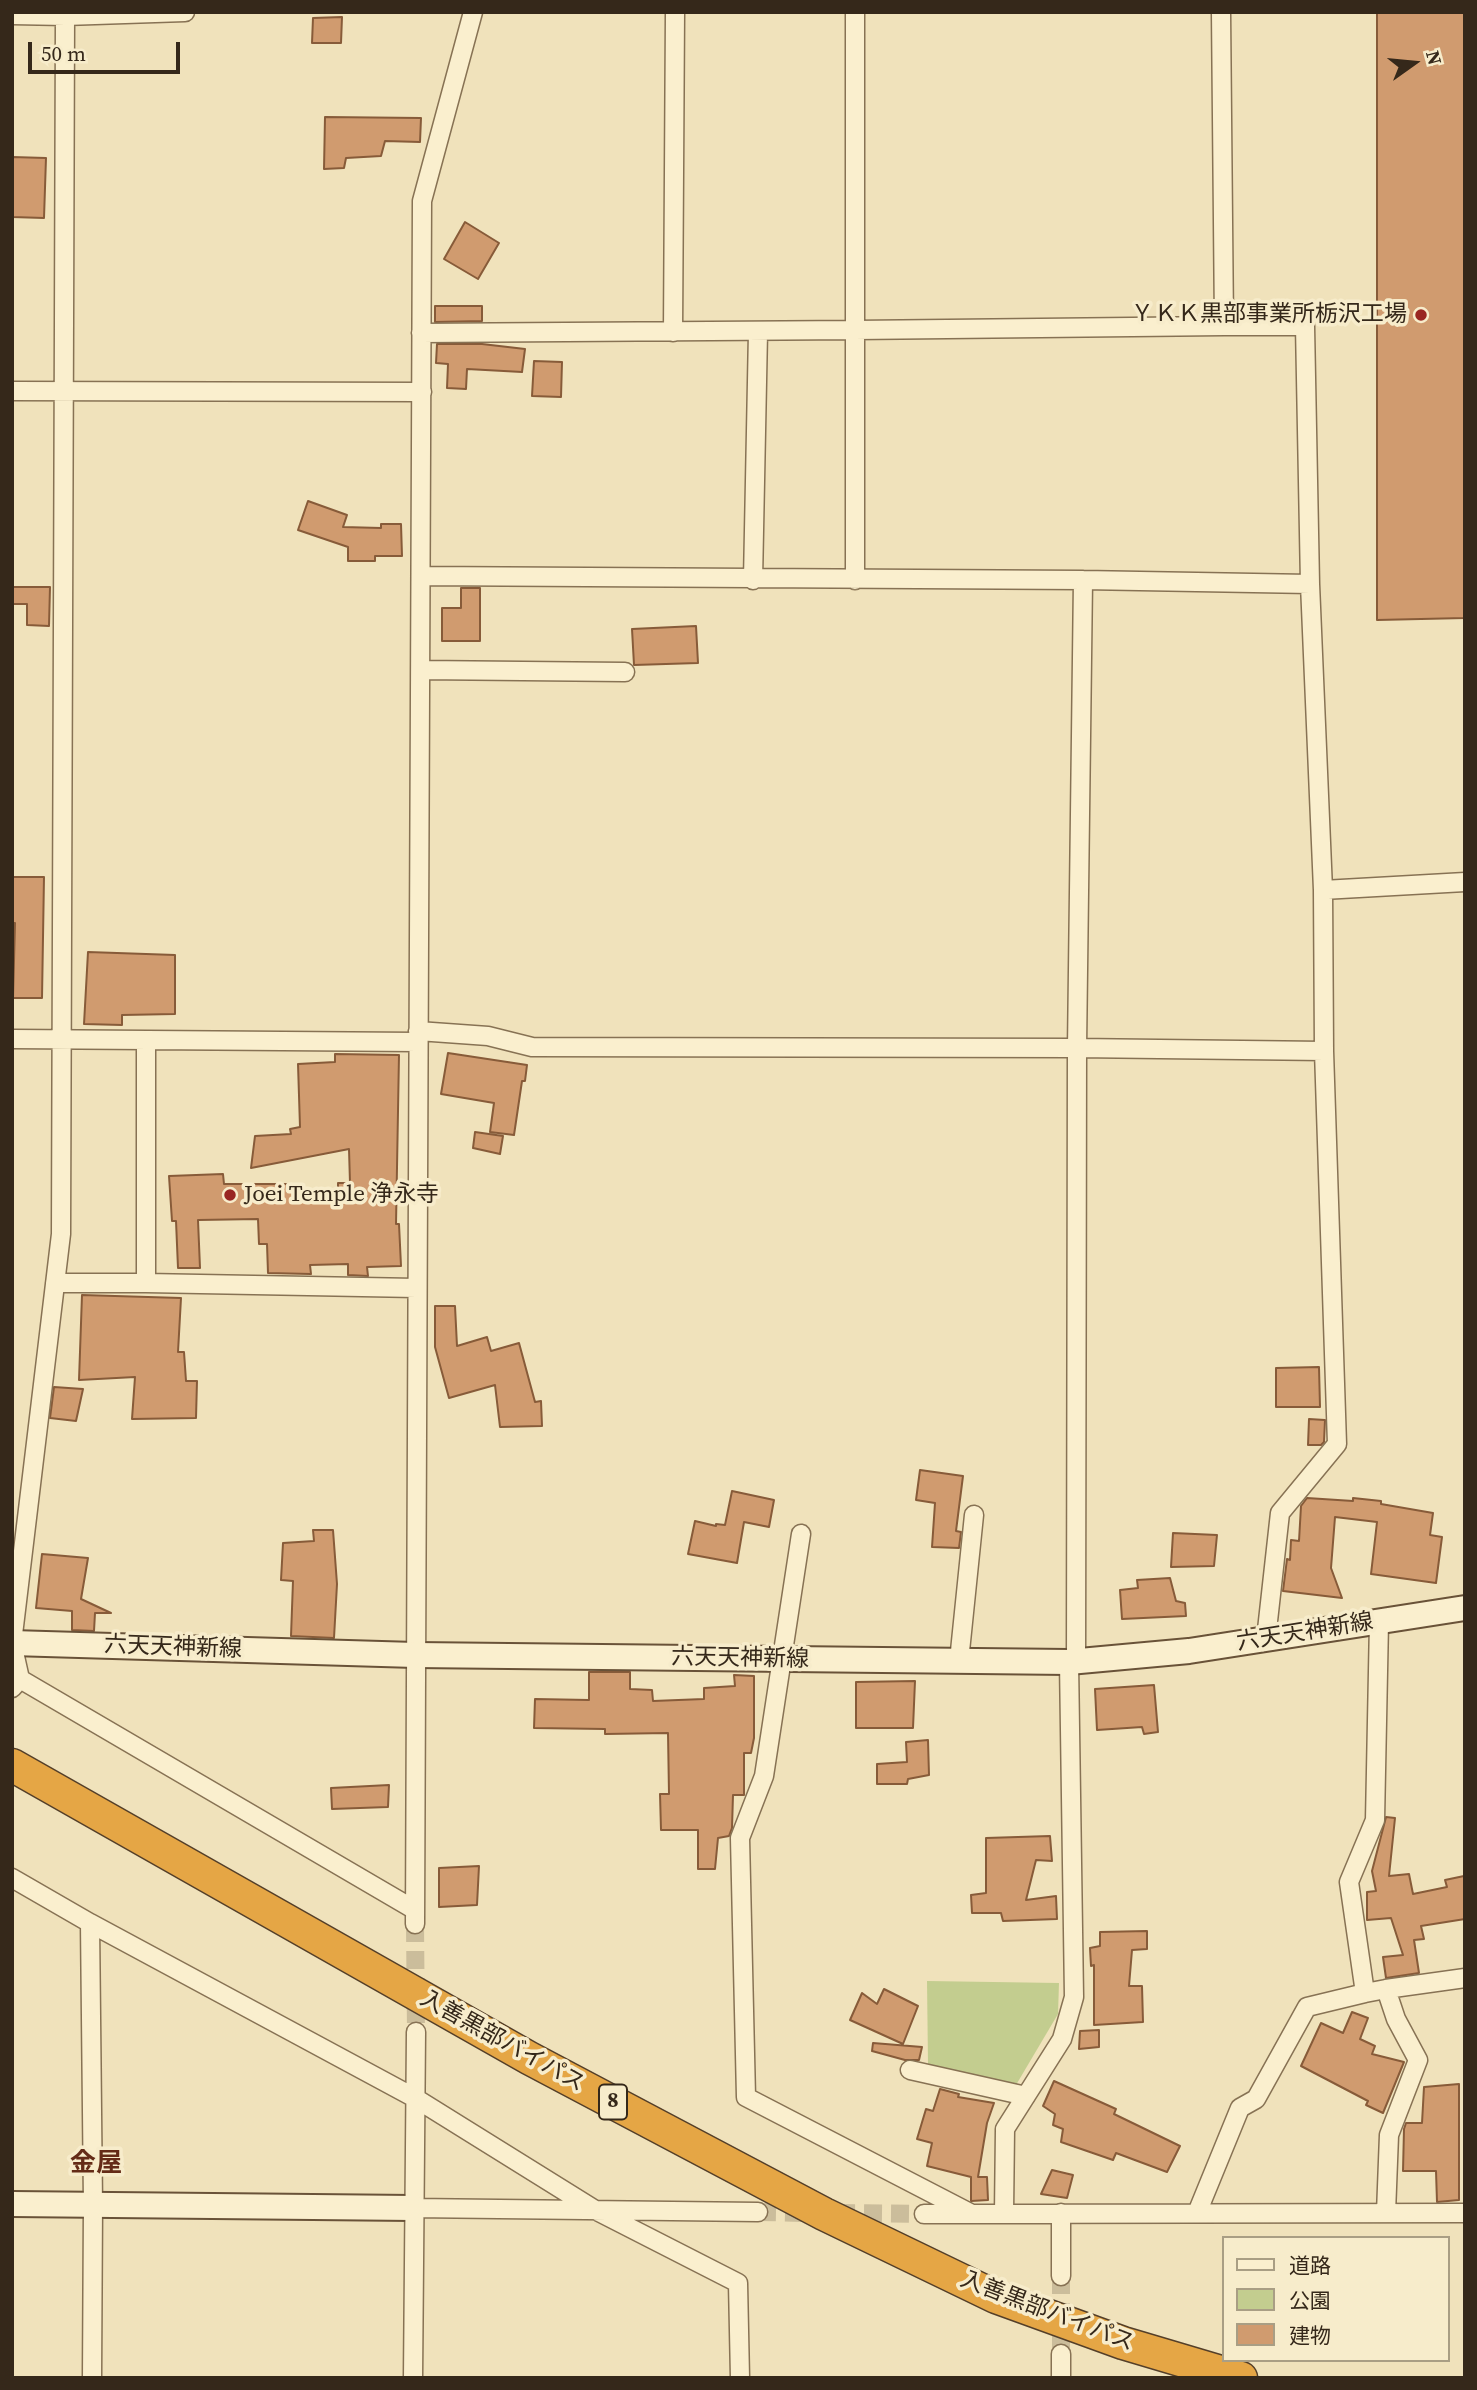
<!DOCTYPE html>
<meta charset="utf-8">
<style>
body{margin:0}
#map{position:relative;width:1477px;height:2390px;overflow:hidden;background:#f0e2bb;font-family:"Source Serif 4","Noto Sans JP",serif}
canvas{display:block}
.frame{position:absolute;inset:0;border:14px solid #35281a;pointer-events:none}
.legend{position:absolute;left:1222px;top:2236px;width:228px;height:126px;box-sizing:border-box;background:#f7eccb;border:2px solid #a99e84;margin:0;padding:9px 12px;list-style:none;font-size:21px;color:#35281a}
.legend li{display:flex;align-items:center;gap:14px;height:35px}
.legend b{width:35px;border:2px solid #a99e84}
.north{position:absolute;left:1379px;top:28px;width:70px;height:70px;-webkit-text-stroke:5px #f7eccb;paint-order:stroke;rotate:75deg;font-size:19px;font-weight:700;line-height:28px;text-align:center;color:#35281a}
.north::after{content:'';display:block;margin:auto;width:24px;height:32px;background:#35281a;clip-path:polygon(50% 0,100% 100%,50% 72%,0 100%)}
.scale{position:absolute;left:28px;top:42px;width:152px;height:32px;box-sizing:border-box;border:4px solid #35281a;border-top:0;padding-left:9px;font-size:21px;line-height:24px;white-space:nowrap;color:#35281a;-webkit-text-stroke:5px #f7eccb;paint-order:stroke}
</style>
<div id="map">
<canvas width="1477" height="2390"></canvas>
<div class="frame"></div>
<ul class="legend">
<li><b style="height:9px;background:#faefce"></b>道路</li>
<li><b style="height:19px;background:#c3cd8f"></b>公園</li>
<li><b style="height:19px;background:#d09b6f"></b>建物</li>
</ul>
<div class="north">N</div>
<div class="scale">50 m</div>
</div>
<script>
const c = document.querySelector('canvas').getContext('2d');
c.lineJoin = 'round';
function fillPath(path, color) { c.fillStyle = color; c.fill(path, 'evenodd'); }
function strokePath(path, color, width, dash) { c.strokeStyle = color; c.lineWidth = width; c.lineCap = dash ? 'butt' : 'round'; c.setLineDash(dash || []); c.stroke(path); }
function label(font, color, halo, rows, align = 'center') {
  c.font = font + ' "Source Serif 4","Noto Sans JP",serif'; c.lineWidth = 7; c.setLineDash([]); c.textBaseline = 'middle'; c.strokeStyle = halo; c.fillStyle = color; for (const [text, x, y, turn = 0] of rows) {
    c.save(); c.translate(x, y); c.rotate((+turn || 0) * Math.PI / 180); c.textAlign = isNaN(turn) ? turn : align; if (halo) c.strokeText(text, 0, 0); c.fillText(text, 0, 0); c.restore();
  }
}
fillPath(new Path2D(`
 M 927,1981 L 1059,1983 L 1058,2014 L 1016,2085 L 928,2064 Z`), '#c3cd8f');
const building = new Path2D(`
 M 1377,12 L 1465,12 L 1465,618 L 1377,620 Z
 M 342,17 L 341,43 L 312,43 L 313,18 Z
 M 325,117 L 421,118 L 420,142 L 385,141 L 381,156 L 346,158 L 344,168 L 324,169 Z
 M 12,157 L 46,158 L 44,218 L 12,217 Z
 M 465,222 L 499,243 L 478,279 L 444,259 Z
 M 435,306 L 482,306 L 482,321 L 435,322 Z
 M 437,344 L 482,344 L 525,349 L 522,372 L 467,369 L 466,389 L 447,388 L 448,364 L 436,363 Z
 M 534,361 L 562,362 L 561,397 L 532,396 Z
 M 308,501 L 347,515 L 343,527 L 381,528 L 381,524 L 401,524 L 402,556 L 375,556 L 375,561 L 348,561 L 348,547 L 298,530 Z
 M 12,587 L 50,587 L 49,626 L 27,625 L 27,604 L 12,604 Z
 M 461,588 L 480,588 L 480,641 L 442,641 L 442,608 L 461,608 Z
 M 696,626 L 698,663 L 634,665 L 632,629 Z
 M 13,877 L 44,877 L 42,998 L 13,998 L 15,923 L 13,923 Z
 M 88,952 L 175,955 L 175,1014 L 122,1015 L 122,1025 L 84,1024 Z
 M 448,1053 L 527,1065 L 525,1081 L 522,1081 L 514,1135 L 490,1132 L 494,1103 L 441,1094 Z
 M 335,1054 L 399,1055 L 396,1224 L 399,1224 L 401,1266 L 367,1267 L 368,1276 L 348,1275 L 348,1264 L 310,1265 L 311,1274 L 268,1273 L 267,1244 L 259,1244 L 258,1219 L 198,1220 L 200,1268 L 178,1268 L 176,1221 L 172,1221 L 169,1176 L 223,1174 L 224,1184 L 287,1184 L 287,1192 L 338,1192 L 338,1183 L 350,1183 L 349,1149 L 251,1168 L 255,1136 L 291,1134 L 290,1129 L 300,1127 L 298,1064 L 335,1062 Z
 M 475,1132 L 503,1136 L 500,1154 L 473,1148 Z
 M 82,1295 L 181,1298 L 178,1352 L 184,1352 L 186,1381 L 197,1381 L 196,1418 L 132,1419 L 135,1377 L 79,1380 Z
 M 435,1306 L 455,1306 L 457,1346 L 487,1337 L 491,1351 L 519,1343 L 535,1402 L 541,1401 L 542,1426 L 500,1427 L 495,1385 L 449,1398 L 435,1347 Z
 M 1319,1367 L 1320,1407 L 1276,1407 L 1276,1368 Z
 M 54,1387 L 83,1389 L 76,1421 L 50,1418 Z
 M 1309,1419 L 1325,1420 L 1324,1442 L 1321,1445 L 1308,1445 Z
 M 920,1470 L 963,1476 L 956,1531 L 961,1532 L 959,1548 L 932,1547 L 935,1503 L 916,1500 Z
 M 732,1491 L 774,1500 L 769,1527 L 744,1522 L 737,1563 L 688,1554 L 695,1521 L 716,1526 L 716,1524 L 725,1525 Z
 M 1307,1498 L 1353,1501 L 1353,1498 L 1381,1501 L 1381,1504 L 1433,1513 L 1430,1535 L 1442,1537 L 1436,1583 L 1371,1574 L 1377,1522 L 1335,1517 L 1331,1568 L 1342,1598 L 1283,1591 L 1287,1559 L 1290,1560 L 1291,1540 L 1299,1541 L 1301,1506 Z
 M 313,1530 L 333,1530 L 337,1584 L 334,1638 L 291,1636 L 293,1581 L 281,1580 L 283,1543 L 314,1541 Z
 M 1173,1533 L 1217,1535 L 1214,1566 L 1171,1567 Z
 M 42,1554 L 88,1558 L 81,1599 L 111,1613 L 95,1613 L 94,1631 L 72,1630 L 72,1611 L 36,1608 Z
 M 1170,1578 L 1176,1601 L 1185,1603 L 1186,1616 L 1122,1619 L 1120,1590 L 1138,1588 L 1137,1580 Z
 M 589,1672 L 630,1672 L 630,1689 L 652,1690 L 653,1701 L 704,1699 L 704,1688 L 735,1686 L 734,1675 L 754,1676 L 754,1738 L 751,1753 L 744,1753 L 744,1795 L 733,1795 L 732,1828 L 729,1836 L 718,1838 L 715,1869 L 698,1869 L 698,1830 L 661,1830 L 660,1794 L 669,1794 L 668,1733 L 605,1734 L 605,1729 L 534,1728 L 535,1699 L 589,1700 Z
 M 915,1681 L 913,1728 L 856,1728 L 856,1682 Z
 M 1154,1685 L 1158,1732 L 1144,1734 L 1142,1727 L 1097,1730 L 1095,1689 Z
 M 928,1740 L 929,1775 L 908,1779 L 907,1784 L 877,1784 L 877,1764 L 907,1762 L 906,1742 Z
 M 389,1785 L 388,1807 L 332,1809 L 331,1788 Z
 M 1386,1817 L 1395,1818 L 1389,1876 L 1409,1874 L 1413,1894 L 1447,1887 L 1445,1880 L 1464,1876 L 1465,1919 L 1421,1926 L 1424,1939 L 1414,1940 L 1419,1973 L 1386,1978 L 1383,1957 L 1403,1955 L 1391,1918 L 1367,1920 L 1367,1892 L 1376,1891 L 1372,1871 Z
 M 1050,1836 L 1052,1861 L 1036,1860 L 1026,1900 L 1056,1896 L 1057,1919 L 1003,1921 L 1001,1913 L 972,1913 L 971,1895 L 986,1893 L 986,1838 Z
 M 479,1866 L 477,1905 L 439,1907 L 439,1868 Z
 M 1147,1931 L 1147,1949 L 1132,1950 L 1129,1986 L 1142,1986 L 1143,2022 L 1094,2025 L 1094,1965 L 1091,1966 L 1090,1948 L 1100,1946 L 1100,1932 Z
 M 884,1989 L 918,2006 L 903,2044 L 850,2020 L 862,1993 L 877,2004 Z
 M 1352,2012 L 1368,2018 L 1360,2039 L 1375,2046 L 1372,2054 L 1404,2062 L 1383,2113 L 1366,2105 L 1368,2101 L 1301,2066 L 1321,2023 L 1343,2033 Z
 M 1099,2030 L 1099,2047 L 1079,2049 L 1080,2031 Z
 M 873,2043 L 922,2047 L 919,2060 L 905,2060 L 872,2051 Z
 M 1054,2081 L 1116,2109 L 1114,2114 L 1180,2146 L 1167,2172 L 1116,2153 L 1113,2160 L 1061,2142 L 1063,2129 L 1053,2125 L 1055,2114 L 1043,2106 Z
 M 1459,2084 L 1459,2200 L 1437,2202 L 1436,2171 L 1403,2171 L 1404,2129 L 1406,2123 L 1422,2123 L 1424,2087 Z
 M 940,2089 L 959,2094 L 958,2097 L 994,2103 L 987,2123 L 978,2177 L 987,2177 L 988,2200 L 971,2201 L 971,2177 L 927,2166 L 932,2143 L 917,2139 L 926,2109 L 933,2111 Z
 M 1052,2170 L 1073,2175 L 1067,2198 L 1041,2194 Z`);
fillPath(building, '#d09b6f');
strokePath(building, '#875b39', 2);
strokePath(new Path2D(`
 M 415,1924 L 416,2032
 M 758,2212 L 809,2213
 M 837,2213 L 924,2214
 M 1061,2276 L 1061,2354`), '#cbbd9b', 18, [18, 9]);
const street = new Path2D(`
 M 1221,12 L 1224,326 L 1305,326 L 1310,584 L 1323,890 L 1465,882
 M 12,15 L 65,16 L 61,1234 L 12,1643 L 20,1679 L 12,1688
 M 65,16 L 185,12
 M 673,332 L 675,12
 M 421,333 L 855,330 L 855,12
 M 12,391 L 422,392
 M 422,576 L 1083,580 L 1310,584
 M 753,580 L 758,332
 M 855,580 L 855,330 L 1224,326
 M 421,670 L 625,672
 M 418,1031 L 488,1036 L 532,1047 L 1077,1048 L 1324,1051
 M 12,1039 L 418,1042
 M 146,1040 L 146,1283 L 416,1288
 M 55,1283 L 146,1283
 M 801,1534 L 764,1776 L 740,1838 L 746,2097 L 970,2213
 M 1379,1622 L 1375,1820 L 1349,1882 L 1365,1993 L 1386,1989
 M 1266,1639 L 1280,1513 L 1337,1444 L 1324,1051 L 1323,890
 M 959,1661 L 974,1515
 M 1076,1662 L 1077,1048 L 1083,580
 M 20,1679 L 415,1910
 M 12,1878 L 90,1923 L 93,2205 L 92,2378
 M 90,1923 L 415,2098 L 595,2210 L 738,2283 L 740,2378
 M 415,1924 L 422,201 L 473,12
 M 910,2070 L 1026,2096
 M 413,2208 L 758,2212
 M 1004,2213 L 1005,2129 L 1062,2039 L 1074,1997 L 1069,1662
 M 1197,2213 L 1240,2108 L 1256,2099 L 1307,2007 L 1365,1993
 M 1386,2213 L 1389,2135 L 1418,2060 L 1396,2019 L 1386,1989 L 1465,1978
 M 924,2214 L 1465,2213
 M 1061,2276 L 1061,2213
 M 413,2378 L 416,2032
 M 1061,2378 L 1061,2354`);
const secondary = new Path2D(`
 M 12,1643 L 415,1655 L 1069,1662 L 1189,1651 L 1465,1608
 M 12,2204 L 413,2208`);
const highway = new Path2D(`
 M 12,1765 L 529,2058 L 824,2214 L 996,2297 L 1123,2343 L 1241,2378`);
strokePath(street, '#877254', 21);
strokePath(secondary, '#695238', 28);
strokePath(highway, '#543f29', 35);
strokePath(street, '#faefce', 18);
strokePath(secondary, '#faefce', 24);
strokePath(highway, '#e5a645', 32);
for (const [x, y, r, color] of [
 [1421,315,7,"#992622"],
 [230,1195,7,"#992622"]
]) { const dot = new Path2D(); dot.arc(x, y, r, 0, 2 * Math.PI); c.fillStyle = color; c.fill(dot); strokePath(dot, '#f7eccb', 2.5); }
for (const [x, y, w] of [
 [613,2102,28]
]) { const box = new Path2D(); box.roundRect(x - w / 2, y - 17.5, w, 35, 5); c.fillStyle = '#f7eccb'; c.fill(box); strokePath(box, '#35281a', 2); }
label('bold 21px', '#35281a', null, [
 ["8",613,2102]
]);
label('23px', '#35281a', '#f7eccb', [
 ["ＹＫＫ黒部事業所栃沢工場",1407,315],
 ["Joei Temple 浄永寺",244,1195,"left"]
], 'right');
label('23px', '#35281a', '#f7eccb', [
 ["六天天神新線",1305,1633,-9],
 ["六天天神新線",173,1648,2],
 ["六天天神新線",740,1659,1],
 ["入善黒部バイパス",502,2042,29],
 ["入善黒部バイパス",1047,2312,21]
]);
label('bold 26px', '#642b17', '#f7eccb', [
 ["金屋",96,2164]
]);
</script>
